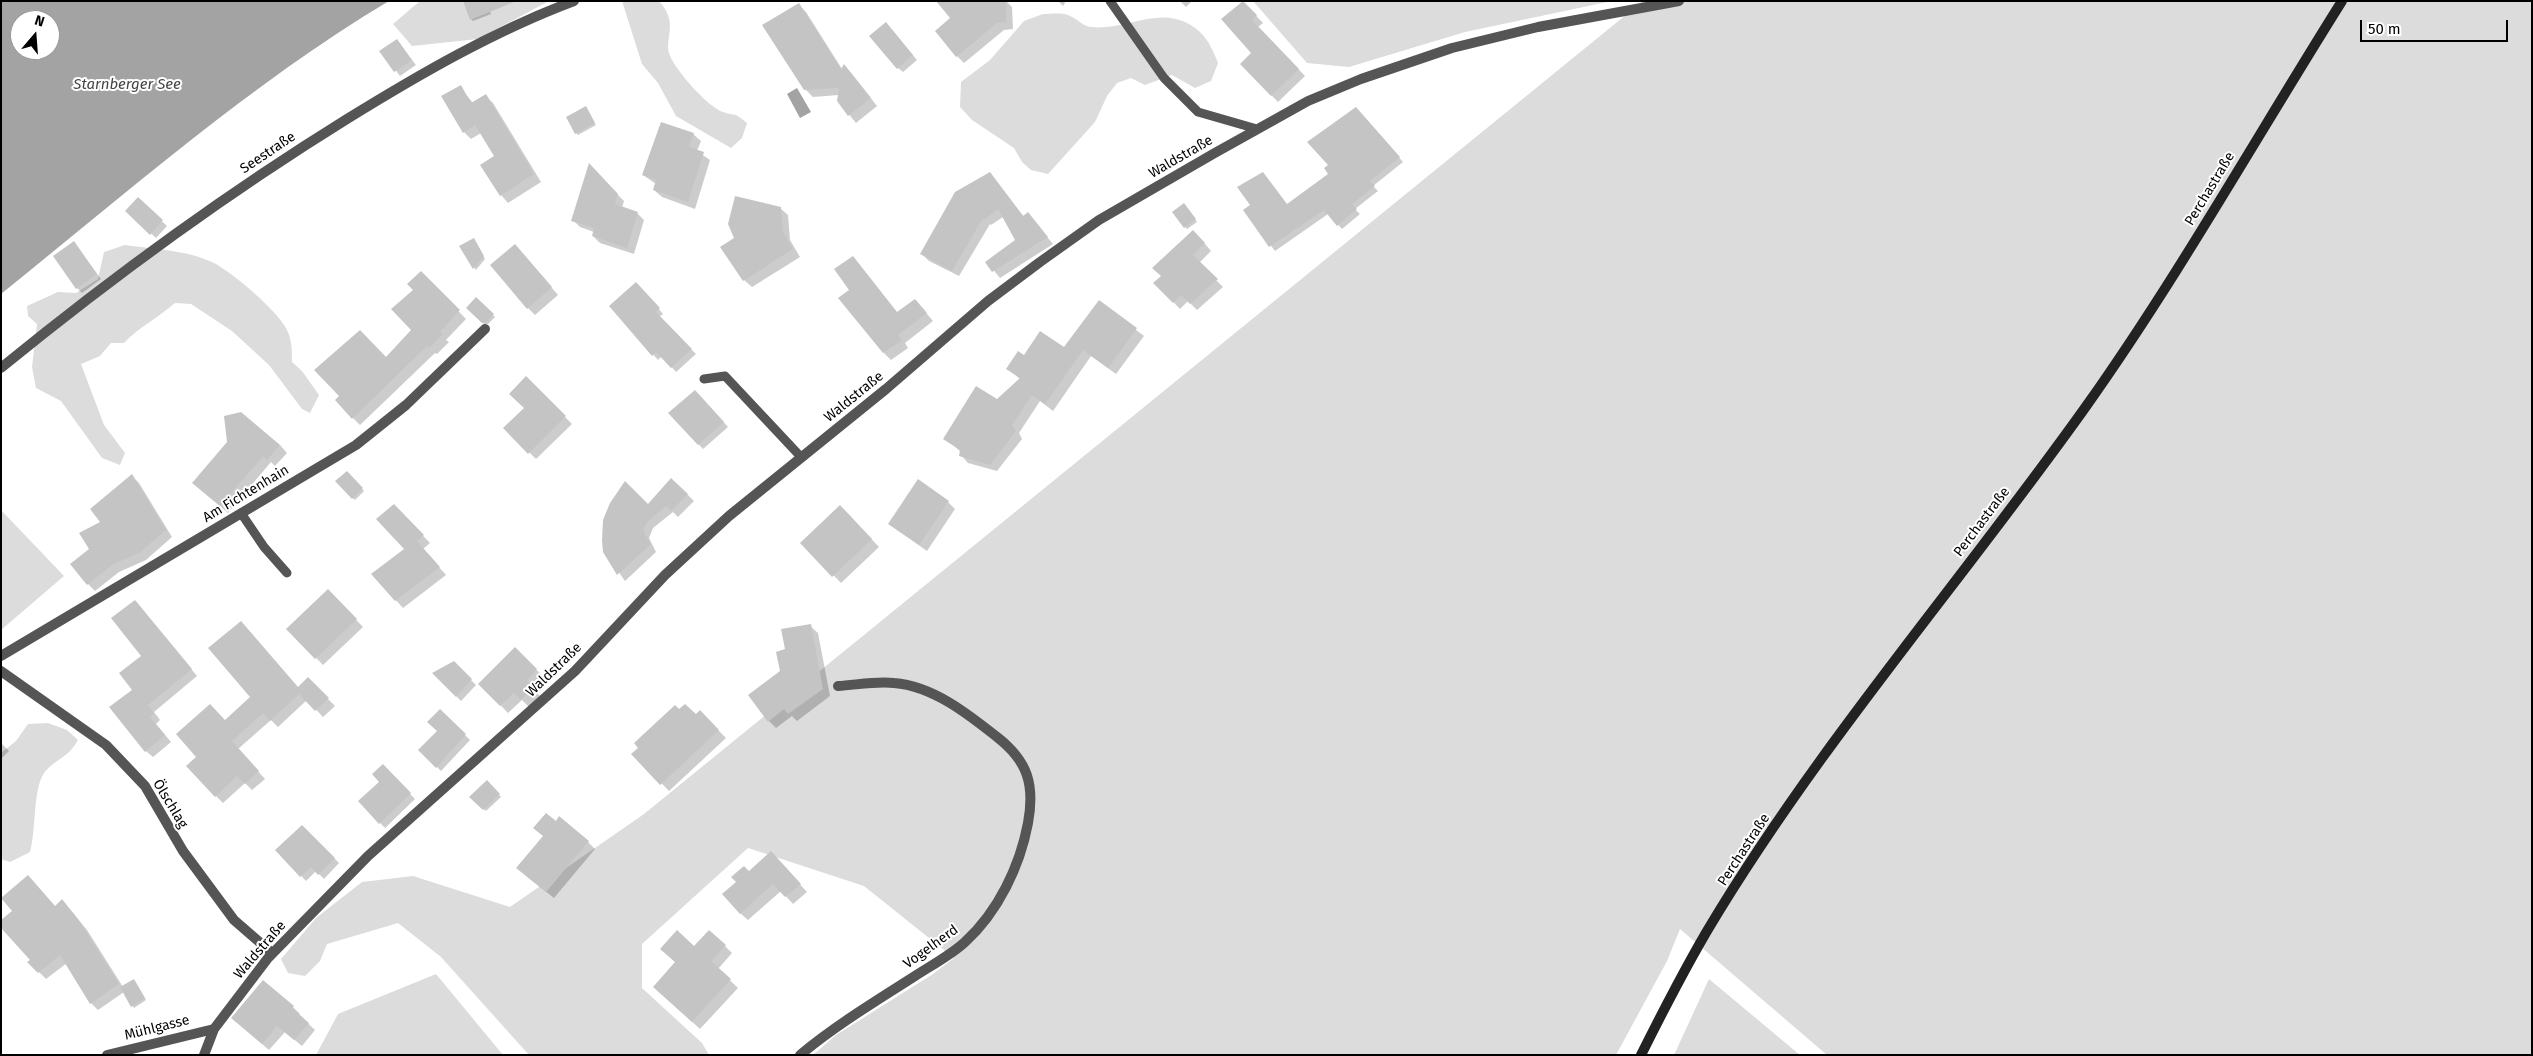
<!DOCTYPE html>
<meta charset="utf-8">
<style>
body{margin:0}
#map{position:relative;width:2533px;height:1056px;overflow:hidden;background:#fff;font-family:"Fira Sans",sans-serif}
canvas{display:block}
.frame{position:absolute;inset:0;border:2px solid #000;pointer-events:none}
.north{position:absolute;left:10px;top:10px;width:50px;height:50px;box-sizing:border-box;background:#fff;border:1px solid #999;border-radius:50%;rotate:18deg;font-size:14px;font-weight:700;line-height:20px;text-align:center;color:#000}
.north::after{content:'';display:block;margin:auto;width:18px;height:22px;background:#000;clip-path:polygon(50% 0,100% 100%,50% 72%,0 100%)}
.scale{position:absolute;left:2360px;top:20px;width:148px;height:22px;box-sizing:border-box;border:2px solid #000;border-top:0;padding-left:6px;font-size:15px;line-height:18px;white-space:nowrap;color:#000;-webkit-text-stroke:4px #fff;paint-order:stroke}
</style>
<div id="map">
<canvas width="2533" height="1056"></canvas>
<div class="frame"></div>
<div class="north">N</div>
<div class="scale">50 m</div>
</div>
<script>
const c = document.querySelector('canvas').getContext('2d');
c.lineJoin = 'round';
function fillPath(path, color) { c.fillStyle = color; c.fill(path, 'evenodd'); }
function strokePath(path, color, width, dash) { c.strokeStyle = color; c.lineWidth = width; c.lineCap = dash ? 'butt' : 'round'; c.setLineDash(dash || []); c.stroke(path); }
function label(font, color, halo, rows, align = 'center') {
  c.font = font + ' "Fira Sans",sans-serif'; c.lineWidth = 4; c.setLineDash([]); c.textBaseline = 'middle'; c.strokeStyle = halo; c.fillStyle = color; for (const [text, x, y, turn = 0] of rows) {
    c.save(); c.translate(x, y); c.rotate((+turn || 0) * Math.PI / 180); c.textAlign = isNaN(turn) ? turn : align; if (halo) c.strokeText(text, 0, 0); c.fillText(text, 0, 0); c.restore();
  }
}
fillPath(new Path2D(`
 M 420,1 L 549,1 L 478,39 L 412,46 L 393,24 Z
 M 622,1 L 659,1 C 680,24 663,38 670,56 C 677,72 708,107 723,112 C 737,117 733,111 747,123 L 742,138 L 731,148 L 676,116 L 658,83 L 642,64 Z
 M 1253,1 L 1612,1 L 1465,32 L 1349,67 L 1307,63 Z
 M 1643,1 L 2532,1 L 2532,1055 L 1827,1055 L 1680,929 L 1667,961 L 1616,1055 L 813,1055 L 836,1035 L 933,974 L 954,958 L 864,886 L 748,848 L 642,944 L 642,988 L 702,1043 L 709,1055 L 529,1055 L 441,957 L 398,923 L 327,944 L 320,961 L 305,976 L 288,973 L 281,959 L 316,918 L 362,882 L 413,876 L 510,907 L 644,814 Z
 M 1043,14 C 1051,14 1063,12 1070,16 C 1077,19 1083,26 1090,27 C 1123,31 1154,8 1185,22 C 1204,31 1210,43 1218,63 L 1211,81 L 1195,88 L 1172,75 L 1145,85 L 1131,78 L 1117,83 L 1107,96 L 1095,122 L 1048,174 L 1031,170 L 1022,162 L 1014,148 L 972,120 L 960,107 L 961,82 L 990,60 L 1024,21 Z
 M 125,245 C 153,249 186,250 212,262 C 231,271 281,313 288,332 C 292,342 292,352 292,362 L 302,371 L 319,395 L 310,413 L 302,409 L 269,365 L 232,331 L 191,304 L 175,303 C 158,318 139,327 124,343 L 111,343 L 100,356 L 81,364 L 104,425 L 125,453 L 120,465 L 102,458 L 61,401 L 36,388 L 32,367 L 37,324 L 28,316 L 27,306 L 58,292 L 76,293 L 98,279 L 104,252 Z
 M 1,510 L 64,576 L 1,630 Z
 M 48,723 L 67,730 L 78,740 C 68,759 52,760 43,775 C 33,791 36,832 30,852 L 10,862 L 1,859 L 1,753 L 16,741 L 28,724 Z
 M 436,974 L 503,1055 L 316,1055 L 338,1014 Z
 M 1709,979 L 1800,1055 L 1674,1055 Z`), '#dcdcdc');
fillPath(new Path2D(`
 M 1,1 L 389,1 C 250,84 127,193 1,294 ZM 20,20 L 50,20 L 50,50 L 20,50 Z
 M 797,88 L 811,112 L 800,118 L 787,94 Z`), '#a3a3a3');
fillPath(new Path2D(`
 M 486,1 L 491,14 L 473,21 L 471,19 Z
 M 947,1 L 1006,1 L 1012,7 L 1013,29 L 1004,30 L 964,63 L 957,56 L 952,18 Z
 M 1058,1 L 1066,1 L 1063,6 Z
 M 1180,1 L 1192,1 L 1186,7 Z
 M 1244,3 L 1263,23 L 1258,27 L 1305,76 L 1278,102 L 1241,64 L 1253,53 Z
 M 799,5 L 806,12 L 842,69 L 851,73 L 877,106 L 856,123 L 838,101 L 839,95 L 813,97 L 805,89 Z
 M 890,29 L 917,60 L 903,72 L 898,68 Z
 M 397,41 L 416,65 L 400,76 L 381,51 Z
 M 460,87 L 473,103 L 486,96 L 493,103 L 541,182 L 508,203 L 501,195 L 496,156 L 481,133 L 471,139 L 464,132 Z
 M 587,110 L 596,125 L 578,135 L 576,133 Z
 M 1360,113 L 1403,162 L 1373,186 L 1378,191 L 1355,209 L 1360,214 L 1342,229 L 1328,214 L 1275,251 L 1245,211 L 1288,206 L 1330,175 L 1329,165 Z
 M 693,134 L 701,141 L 697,151 L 710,160 L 695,209 L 662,197 L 654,190 L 656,184 L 643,175 Z
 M 589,166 L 624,201 L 622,208 L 637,213 L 644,220 L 634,254 L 600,243 L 593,236 L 594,232 L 580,227 L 573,220 Z
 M 990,173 L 1024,217 L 1028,214 L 1053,244 L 1000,278 L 987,262 L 1017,241 L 1003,217 L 991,225 L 990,224 L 959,276 L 929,261 L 922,254 Z
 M 138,199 L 167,226 L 156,238 L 127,211 Z
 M 1186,207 L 1197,222 L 1187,229 L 1185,227 Z
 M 780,208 L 788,215 L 790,240 L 800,257 L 752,287 L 744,280 Z
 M 1200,238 L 1211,251 L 1199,263 L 1223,287 L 1197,310 L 1188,301 L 1180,309 L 1155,283 Z
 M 475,242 L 485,259 L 476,270 L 460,247 Z
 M 74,243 L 101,279 L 82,293 L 77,288 Z
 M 522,253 L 558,295 L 535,315 L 528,308 Z
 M 421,273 L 466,319 L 446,340 L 449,342 L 437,354 L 435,353 L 360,425 L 353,418 L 386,359 L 413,330 L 415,290 Z
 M 641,288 L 663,314 L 659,317 L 696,354 L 676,372 L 662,356 L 658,360 L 610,306 Z
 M 851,290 L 897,313 L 922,308 L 933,321 L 905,343 L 908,348 L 891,360 L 884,353 Z
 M 476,299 L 495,317 L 488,324 L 485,325 L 468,308 Z
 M 1099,302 L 1144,336 L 1116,374 L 1091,356 L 1053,411 L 1040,401 L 1019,433 L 1022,439 L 997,471 L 968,463 L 961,455 L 961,452 L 945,438 L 997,401 L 1020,379 L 1008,369 L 1024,357 L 1064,349 Z
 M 526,378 L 572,424 L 536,459 L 505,428 L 525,408 Z
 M 700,396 L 728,427 L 703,449 L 670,413 Z
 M 280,445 L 287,453 L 275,466 L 271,462 L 228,513 L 201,490 Z
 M 347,472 L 364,491 L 355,500 L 336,481 Z
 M 132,476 L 139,483 L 172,537 L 146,560 L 119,572 L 95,591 L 88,584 L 102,523 Z
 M 687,494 L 694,501 L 678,517 L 673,512 L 653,528 L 649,538 L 656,552 L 625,581 L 604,551 L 648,505 Z
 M 948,502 L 955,509 L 927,551 L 889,524 Z
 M 394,506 L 430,543 L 423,549 L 446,575 L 403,608 L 372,574 L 406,549 Z
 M 848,514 L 879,547 L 841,583 L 802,543 Z
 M 328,591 L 363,627 L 323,665 L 288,629 Z
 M 141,608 L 197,676 L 154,712 L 160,720 L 156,724 L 171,742 L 153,757 L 146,751 L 133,691 L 143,656 Z
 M 810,626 L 818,633 L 830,696 L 797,721 L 792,716 L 776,728 L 769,721 L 787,650 Z
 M 515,649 L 544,677 L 533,688 L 540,696 L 529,707 L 522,700 L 508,713 L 480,684 Z
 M 454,663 L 476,685 L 461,701 L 434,673 Z
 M 308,679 L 335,706 L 323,717 L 307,700 L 278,727 L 271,720 L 238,749 L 265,779 L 252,790 L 245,783 L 223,803 L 216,796 L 198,757 L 225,721 L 299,688 Z
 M 440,710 L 470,740 L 441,771 L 420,750 L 439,731 Z
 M 680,711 L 696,716 L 700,712 L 726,738 L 669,791 L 633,754 Z
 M 1,743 L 9,751 L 1,759 Z
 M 383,766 L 415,799 L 385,828 L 359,801 L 380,782 Z
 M 487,782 L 501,797 L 486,811 L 471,797 Z
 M 556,823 L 588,842 L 595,849 L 554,898 L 525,875 Z
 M 302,826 L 339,863 L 324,879 L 316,871 L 306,881 L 277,850 Z
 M 778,860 L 807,892 L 793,904 L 781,891 L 748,920 L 740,913 L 738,882 L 749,872 Z
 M 55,907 L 69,908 L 87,930 L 123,987 L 134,980 L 146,1000 L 134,1008 L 124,992 L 98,1010 L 91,1003 L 67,963 L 46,979 L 29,962 Z
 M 725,946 L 732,953 L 718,969 L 738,988 L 700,1029 L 662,994 L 694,947 Z
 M 263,982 L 293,1007 L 300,1014 L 299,1015 L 315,1030 L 302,1046 L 285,1032 L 269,1050 L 232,1018 Z`), '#0003');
fillPath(new Path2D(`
 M 463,1 L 514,1 L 514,2 L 470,20 Z
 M 936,1 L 1006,1 L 1006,22 L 997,23 L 956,57 L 935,31 L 950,18 Z
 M 1243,1 L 1257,15 L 1252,20 L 1299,69 L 1271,96 L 1240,64 L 1251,53 L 1221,19 Z
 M 799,3 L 841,69 L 844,64 L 871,98 L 848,116 L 837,101 L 839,88 L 804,90 L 762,25 Z
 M 886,22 L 913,55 L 897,69 L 869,36 Z
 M 397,39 L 412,60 L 394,72 L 379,51 Z
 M 461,85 L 471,103 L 486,94 L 534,174 L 500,196 L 480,165 L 494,156 L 475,125 L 463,133 L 441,96 Z
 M 586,106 L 595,123 L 575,134 L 566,117 Z
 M 1356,107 L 1400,157 L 1370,181 L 1375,186 L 1352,204 L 1357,209 L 1337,226 L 1324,210 L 1269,247 L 1243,210 L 1250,205 L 1237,187 L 1263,172 L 1287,204 L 1328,174 L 1324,168 L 1328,165 L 1307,142 Z
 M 661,122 L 694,133 L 689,147 L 704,152 L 688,202 L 653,190 L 656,180 L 642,175 Z
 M 589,163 L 618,194 L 615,204 L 638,212 L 627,248 L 592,236 L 594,228 L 571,221 Z
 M 990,172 L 1023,216 L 1028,212 L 1048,237 L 992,272 L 985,262 L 1015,240 L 998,209 L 984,220 L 983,218 L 952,271 L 920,254 L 955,192 Z
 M 735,196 L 781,207 L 783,232 L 793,249 L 743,281 L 720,247 L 734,238 L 728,224 Z
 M 138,197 L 163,220 L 150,235 L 125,211 Z
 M 1184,203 L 1196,219 L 1184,228 L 1172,212 Z
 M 1193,230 L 1205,243 L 1193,255 L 1218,279 L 1190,304 L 1181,295 L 1173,303 L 1153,283 L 1161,276 L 1152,268 Z
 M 474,238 L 484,256 L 473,269 L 459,246 Z
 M 74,241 L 97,274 L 76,289 L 53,256 Z
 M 515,244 L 552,287 L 527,309 L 490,265 Z
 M 853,256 L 897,312 L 915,299 L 927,313 L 898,335 L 902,340 L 883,353 L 838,298 L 849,290 L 834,269 Z
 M 421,271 L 460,310 L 440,332 L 443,334 L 429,348 L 427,346 L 352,419 L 335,400 L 339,396 L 314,370 L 360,330 L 386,357 L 411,330 L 391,309 L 413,290 L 407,284 Z
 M 636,282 L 660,308 L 656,312 L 692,349 L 671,368 L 656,352 L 652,356 L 609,306 Z
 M 476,297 L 494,314 L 486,322 L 482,323 L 466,308 Z
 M 1099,300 L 1137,328 L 1108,368 L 1083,350 L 1045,404 L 1032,395 L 1012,425 L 1016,431 L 990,465 L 959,456 L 960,450 L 943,439 L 976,386 L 997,399 L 1020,378 L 1006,369 L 1018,351 L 1024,355 L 1040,331 L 1064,347 Z
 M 526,376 L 566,416 L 528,454 L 503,428 L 524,408 L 509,394 Z
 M 695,390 L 724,422 L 698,445 L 668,413 Z
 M 241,412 L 280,445 L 267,460 L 263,456 L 220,506 L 192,483 L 227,442 L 224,416 Z
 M 347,471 L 363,488 L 352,499 L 335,481 Z
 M 132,474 L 166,530 L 139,553 L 112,565 L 87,585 L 70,564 L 89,549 L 79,533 L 100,522 L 90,509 Z
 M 671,478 L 688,494 L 671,511 L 666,506 L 647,522 L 643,530 L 651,544 L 617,575 L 603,552 L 602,540 L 603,520 L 610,503 L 625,481 L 648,504 Z
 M 918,479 L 949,501 L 919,545 L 888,524 Z
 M 394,504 L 424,535 L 417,541 L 440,567 L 395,601 L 371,574 L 404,549 L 376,519 Z
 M 840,505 L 872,539 L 832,577 L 800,543 Z
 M 328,589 L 357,619 L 315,659 L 286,629 Z
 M 135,600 L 192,669 L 148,705 L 154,713 L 150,717 L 165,735 L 145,752 L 109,707 L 132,690 L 119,673 L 141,656 L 111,618 Z
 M 241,621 L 298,687 L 308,677 L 329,698 L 315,711 L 299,694 L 270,721 L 263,713 L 232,741 L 259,771 L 245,784 L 237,776 L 215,797 L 186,766 L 196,757 L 176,734 L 210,704 L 225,720 L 250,697 L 208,648 Z
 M 811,624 L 823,689 L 788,714 L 784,709 L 768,722 L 748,695 L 780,671 L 776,652 L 785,649 L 781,629 Z
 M 515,647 L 537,669 L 527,680 L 534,688 L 521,700 L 514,693 L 500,706 L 478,684 Z
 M 454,661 L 472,679 L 456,697 L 432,673 Z
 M 685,704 L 696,714 L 700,710 L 719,730 L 660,785 L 631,754 L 638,748 L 634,743 L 675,705 L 679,709 Z
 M 440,709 L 466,734 L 436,768 L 418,750 L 437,731 L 427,722 Z
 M 383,764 L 411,793 L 379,824 L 358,801 L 379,782 L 372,774 Z
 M 487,780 L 500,794 L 483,810 L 469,797 Z
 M 546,813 L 556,821 L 559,816 L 589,841 L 546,892 L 516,868 L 543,836 L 533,828 Z
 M 302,825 L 335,858 L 318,875 L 311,867 L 300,877 L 275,850 Z
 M 771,851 L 801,884 L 785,897 L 773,884 L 740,914 L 722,894 L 736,882 L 731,877 L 744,866 L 749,871 Z
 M 28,875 L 55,906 L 62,899 L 80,922 L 119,984 L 90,1004 L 60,955 L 38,973 L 27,962 L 30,960 L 1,928 L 1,920 L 12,911 L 1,898 Z
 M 677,930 L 694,946 L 709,930 L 726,945 L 711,961 L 731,979 L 692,1022 L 653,987 L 675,962 L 660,949 Z
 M 134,979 L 145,998 L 131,1007 L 120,987 Z
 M 263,980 L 294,1006 L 292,1008 L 309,1023 L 294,1040 L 277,1026 L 262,1044 L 231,1018 Z`), '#c4c4c4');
strokePath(new Path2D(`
 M 1110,1 L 1164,78 L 1198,112 L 1257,129
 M 704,379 L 725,376 L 801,457
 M 241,513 L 264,547 L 287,573`), '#555', 9);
strokePath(new Path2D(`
 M 1,368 C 111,278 226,194 347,119 C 420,74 494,31 574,1
 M 1,656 L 356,445 L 406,405 L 485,329
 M 1,671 L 106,745 L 145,786 L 183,851 L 234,920 L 272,953
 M 107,1055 L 214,1029
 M 204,1055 L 214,1029 L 268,958 L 368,856 L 575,671 L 665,575 L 729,516 L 886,389 L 988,301 L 1040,262 L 1099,220 L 1213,154 L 1308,101 L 1361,79 L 1452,48 L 1538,27 L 1679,1
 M 800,1055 C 836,1025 876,1001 915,976 C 932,965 951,955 965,942 C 998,912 1020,866 1028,823 C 1035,785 1028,761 997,737 C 968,714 933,686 894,683 C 876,681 856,685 838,686`), '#555', 10);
strokePath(new Path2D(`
 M 1641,1055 C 1662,1013 1683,972 1707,931 C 1818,745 1962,581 2087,405 C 2179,275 2257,136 2342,1`), '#222', 10);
label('14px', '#000', '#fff', [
 ["Seestraße",268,153,-34],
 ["Waldstraße",1181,157,-30],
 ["Perchastraße",2210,189,-59],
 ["Waldstraße",854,397,-39],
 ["Am Fichtenhain",246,494,-31],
 ["Perchastraße",1982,522,-53],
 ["Waldstraße",554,670,-44],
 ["Ölschlag",170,804,59],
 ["Perchastraße",1744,850,-57],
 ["Vogelherd",931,947,-36],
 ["Waldstraße",260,950,-49],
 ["Mühlgasse",157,1028,-14]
]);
label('italic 15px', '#444', '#fff', [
 ["Starnberger See",127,85]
]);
</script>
